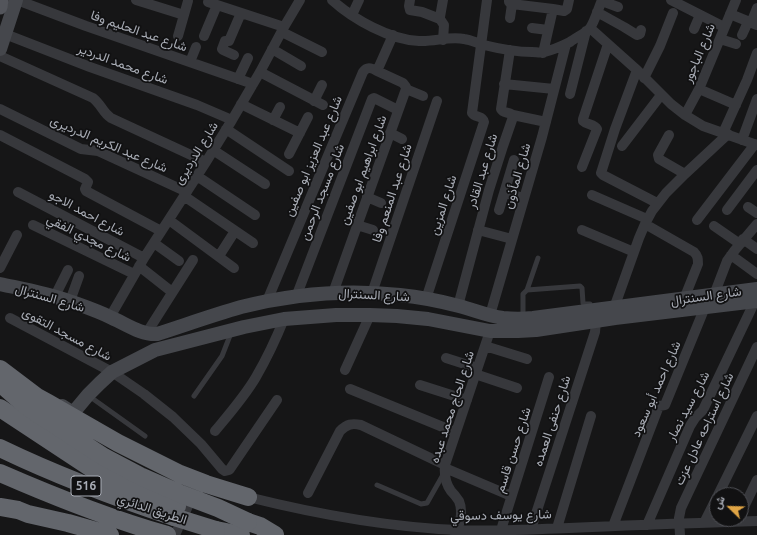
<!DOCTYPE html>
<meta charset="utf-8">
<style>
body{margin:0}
#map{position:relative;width:757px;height:535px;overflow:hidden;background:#161617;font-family:Ubuntu,Vazirmatn,sans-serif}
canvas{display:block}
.north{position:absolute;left:709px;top:487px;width:40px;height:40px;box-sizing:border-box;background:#111112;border:1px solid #4e4f54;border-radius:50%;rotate:293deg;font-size:11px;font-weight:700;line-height:16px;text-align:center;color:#a9adb6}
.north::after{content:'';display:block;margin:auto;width:14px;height:18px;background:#e0a545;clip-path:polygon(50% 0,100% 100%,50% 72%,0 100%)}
</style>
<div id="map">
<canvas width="757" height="535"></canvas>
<div class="north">ش</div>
</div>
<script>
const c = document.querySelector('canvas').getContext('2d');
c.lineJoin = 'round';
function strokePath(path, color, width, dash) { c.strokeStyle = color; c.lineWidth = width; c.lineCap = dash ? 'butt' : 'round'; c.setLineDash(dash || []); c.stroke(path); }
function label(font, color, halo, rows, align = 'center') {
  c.font = font + ' Ubuntu,Vazirmatn,sans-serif'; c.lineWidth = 3.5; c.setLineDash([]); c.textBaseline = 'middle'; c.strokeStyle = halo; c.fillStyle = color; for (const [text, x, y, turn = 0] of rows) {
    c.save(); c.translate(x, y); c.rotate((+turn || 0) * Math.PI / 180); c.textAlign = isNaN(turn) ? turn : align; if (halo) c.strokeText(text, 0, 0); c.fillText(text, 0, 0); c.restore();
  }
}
strokePath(new Path2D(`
 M 527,290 L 580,286 L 582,288 L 583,303 L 585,304 L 590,304
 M 523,318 L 523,294 L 527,290 L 538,258
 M 89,396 L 145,436
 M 194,396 L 222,356 L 231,333
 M 377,485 L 421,504 L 427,503 L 444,473`), '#37383c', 5);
strokePath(new Path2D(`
 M 17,0 L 86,26 L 253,84
 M 136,0 L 184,15
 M 332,0 C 353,19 390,40 419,41 C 434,42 449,36 464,39 C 471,40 477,43 484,45 C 500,49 516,52 532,52 C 536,52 541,53 544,52 C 553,50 562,46 570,42 C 575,38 586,33 590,28 C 594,23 599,7 602,0
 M 410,0 L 409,6 L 410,10 L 422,12 L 440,19
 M 443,0 L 440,17 L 440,19 L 444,25 L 443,40
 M 509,0 L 509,2 L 512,4 L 553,9 L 564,11 L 567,9 L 569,0
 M 671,0 L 724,27
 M 602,1 L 618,7
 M 208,2 L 284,27
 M 597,12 L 624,27 L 637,35 L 640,34 L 641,30
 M 730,14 L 757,25
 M 352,15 L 359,0
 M 510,18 L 512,4
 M 751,23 L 757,8
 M 532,28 L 548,30
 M 590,28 L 637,70 L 671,104 L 685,115 L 703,126 L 757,145
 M 694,29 L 700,15
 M 282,32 L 322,52
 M 5,34 L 90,67 L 197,105 L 232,120
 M 742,35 L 748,22
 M 178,36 L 188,1
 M 204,36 L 217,5
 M 720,39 L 736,44
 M 272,49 L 301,66
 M 543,53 L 553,9
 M 234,55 L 223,50 L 222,49 L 225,41 L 229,41 L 241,13
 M 0,56 L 93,98 C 101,104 103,113 111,118 L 206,162
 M 190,62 L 196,47
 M 637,70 L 615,129 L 601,173 L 603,175 L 657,203
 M 260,72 L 323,105
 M 644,78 L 660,46 L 673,13
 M 238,79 L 248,58
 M 504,84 L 554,89
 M 406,89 L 423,96
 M 699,89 L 736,105
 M 570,94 L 586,31
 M 314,101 L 322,85
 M 241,104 L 300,133
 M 0,109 L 81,149 L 98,151 L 187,192
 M 513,115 L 546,122
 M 685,115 L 699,89 L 736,0
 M 273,120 L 280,107
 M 226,129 L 289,171
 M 390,133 L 402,139
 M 723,133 L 747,80 L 757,53
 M 0,135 L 85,179 L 88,182 L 85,189 L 86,191 L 161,231
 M 669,135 L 658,155 L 659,159 L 685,174
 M 742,140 L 757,99
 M 622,146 L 661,95
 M 213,150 L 265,184
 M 289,154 L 308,117
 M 582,167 L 597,129 C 594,124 587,125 583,121 L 583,119 L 608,44
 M 197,176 L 255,215
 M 18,192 L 144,258
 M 505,193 L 524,198
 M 592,195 L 647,219
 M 184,196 L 253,243
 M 367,197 L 381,203
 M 748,207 L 757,213
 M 499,210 L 514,160
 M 727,210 L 757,170
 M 169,220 L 234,268
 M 697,220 L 755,144
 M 645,224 L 694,252 C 698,256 698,259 698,264 L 684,299
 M 33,225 L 134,274
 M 357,225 L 373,230
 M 714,226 L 740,244
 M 478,230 L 512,239
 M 582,230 L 634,252
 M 743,239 L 757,249
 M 154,243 L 179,261
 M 731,255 L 757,274
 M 219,256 L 235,231
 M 139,266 L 172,292
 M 0,268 L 17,235
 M 333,293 L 406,89 L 406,87 L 403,83 L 377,71
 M 372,293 L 437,101
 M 714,295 L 727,261 L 735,250 L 757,224
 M 55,296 L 68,270
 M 296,297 L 372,99 L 374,98 L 398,110
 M 426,299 L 484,122 C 483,115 475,118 472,113 L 487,0
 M 70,301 L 79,276
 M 267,301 L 363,72 C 367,66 372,68 377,71 L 393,35
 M 458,306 L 489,190 L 503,146 L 513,117 L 511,114 C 507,112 503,113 501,109 L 510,50
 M 614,308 L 639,238 L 645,224 L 652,211 L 666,193 L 685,174 L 728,134
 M 490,315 L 542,137 L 566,44
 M 110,317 L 144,258 L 206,162 L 232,120 L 260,72 L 284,27 L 300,0
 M 10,318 L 112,372 L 144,394 L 173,417 L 201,444 L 222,469 L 225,471 L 229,470 L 230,469 L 277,400
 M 146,334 L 193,260
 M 485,346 L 527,359
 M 446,358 L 477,368
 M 345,370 L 370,315
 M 475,374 L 517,388
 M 420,385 L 467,400
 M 350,389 L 455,432
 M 215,431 C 230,413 245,396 256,377 C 267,358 276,339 284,319
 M 445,468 L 511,496
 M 308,493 L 340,431 C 347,424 352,423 361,425 L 445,465
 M 718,495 L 757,416
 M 248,497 C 316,514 387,527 457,530 C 494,532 532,529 569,528 C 632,525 694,523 757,521
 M 741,513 L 757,480
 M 704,523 L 717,497
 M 647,525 L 690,426 L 695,418 L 703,410 L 755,301
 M 613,526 L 659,406 L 665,405 L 705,307
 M 557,528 L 591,416
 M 531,529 L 595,332 L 596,321
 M 501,530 L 549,377
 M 175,535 L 193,495
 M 455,535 C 459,525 464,513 459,501 C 457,498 454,494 451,491 C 445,483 444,475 445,465 L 490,331
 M 680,535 L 679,518 L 681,508 L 757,347`), '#37383c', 10);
strokePath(new Path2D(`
 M 0,49 L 16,0
 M 0,284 C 23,289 46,293 69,301 C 83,306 98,311 112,318 C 126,324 141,335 157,334 C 185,325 213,315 241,307 C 292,294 347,289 400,295 C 420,297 440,301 459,306 C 474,310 488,316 503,318 C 513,319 523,319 533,318 L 757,289
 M 62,406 L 73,413 L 88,395 L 100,383 L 112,372 L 155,350 L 244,327 L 284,319 L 336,315 L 370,315 L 397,316 L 428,319 L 490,331 L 518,331 L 536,330 L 615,318 L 757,301`), '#45474c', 14);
strokePath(new Path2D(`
 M 0,7 L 1,0`), '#53555b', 15);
strokePath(new Path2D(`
 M 0,408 L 94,470 L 114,481 L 134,490 L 177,506
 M 0,448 C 56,475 114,497 174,517
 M 0,473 C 55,497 110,519 167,535
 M 0,507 L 18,510 L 28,514 L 68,523 L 110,535
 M 248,522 L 260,526 L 275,535
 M 216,530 L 241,535`), '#63666c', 18);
strokePath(new Path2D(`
 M 0,369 L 37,397 L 48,403 L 118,443 L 180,474 L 206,484 L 248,497
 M 0,383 L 25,405 L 38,414 L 104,457 L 140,476 L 181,494 L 218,508 L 248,522
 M 174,517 L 216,530`), '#63666c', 18);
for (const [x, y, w] of [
 [86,486,30]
]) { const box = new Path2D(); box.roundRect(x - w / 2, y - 10, w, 20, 3); c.fillStyle = '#111112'; c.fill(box); strokePath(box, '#a9adb6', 1); }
label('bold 12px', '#a9adb6', null, [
 ["516",86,486]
]);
label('13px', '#a9adb6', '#111112', [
 ["شارع عبد الحليم وفا",139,31,19],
 ["شارع الباجور",699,53,-67],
 ["شارع محمد الدردير",123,64,20],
 ["شارع عبد الكريم الدرديرى",109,144,23],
 ["شارع الدرديرى",196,153,-58],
 ["شارع عبد العزيز ابو صفين",313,156,-67],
 ["شارع ابراهيم ابو صفين",363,170,-70],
 ["شارع عبد القادر",482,171,-73],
 ["شارع المأذون",517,176,-74],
 ["شارع مسجد الرحمن",322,192,-69],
 ["شارع عبد المنعم وفا",392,193,-72],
 ["شارع المزين",443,205,-72],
 ["شارع احمد الاجو",87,213,28],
 ["شارع مجدي الفقي",89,238,26],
 ["شارع السنترال",374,295,3],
 ["شارع السنترال",706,296,-8],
 ["شارع السنترال",50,298,16],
 ["شارع مسجد التقوى",67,334,28],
 ["شارع احمد أبو سعود",656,389,-66],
 ["شارع سيد نصار",688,406,-62],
 ["شارع الحاج محمد عبده",452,407,-72],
 ["شارع حنفى العمده",552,421,-72],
 ["شارع استراحه عادل عزت",704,429,-65],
 ["شارع حسن قاسم",513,450,-72],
 ["الطريق الدائري",152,509,18],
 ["شارع يوسف دسوقي",501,515,-1]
]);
</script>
